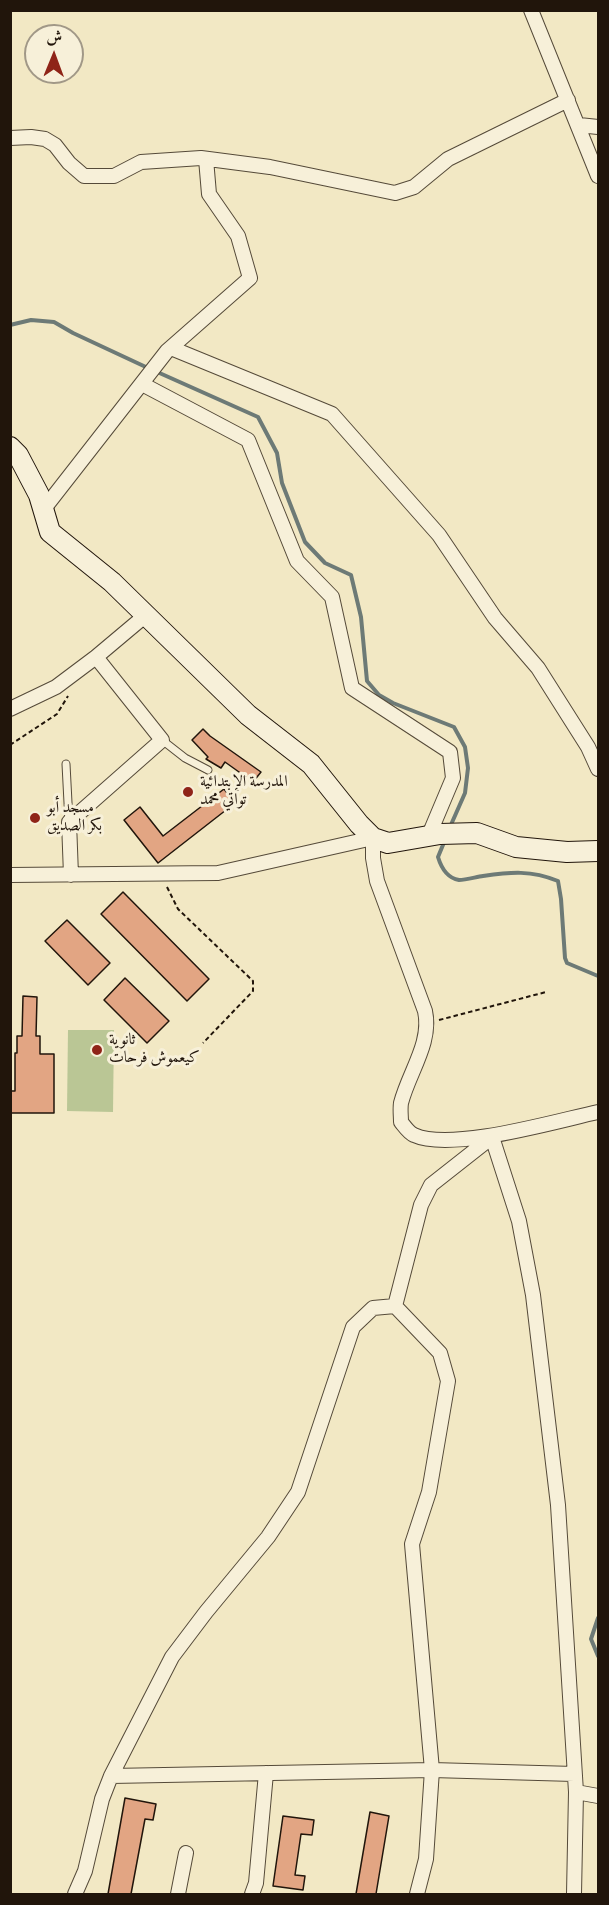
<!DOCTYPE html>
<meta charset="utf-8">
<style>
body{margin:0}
#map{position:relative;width:609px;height:1905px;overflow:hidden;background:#f2e8c4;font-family:Vollkorn,Amiri,serif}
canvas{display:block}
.frame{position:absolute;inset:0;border:12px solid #21150b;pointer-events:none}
.north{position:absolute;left:24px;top:24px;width:60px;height:60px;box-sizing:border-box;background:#f7f0d9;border:2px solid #a19887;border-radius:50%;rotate:1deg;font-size:16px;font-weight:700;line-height:24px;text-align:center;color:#21150b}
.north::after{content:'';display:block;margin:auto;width:21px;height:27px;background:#8f2418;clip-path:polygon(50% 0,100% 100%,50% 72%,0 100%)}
</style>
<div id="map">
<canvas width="609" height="1905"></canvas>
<div class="frame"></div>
<div class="north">ش</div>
</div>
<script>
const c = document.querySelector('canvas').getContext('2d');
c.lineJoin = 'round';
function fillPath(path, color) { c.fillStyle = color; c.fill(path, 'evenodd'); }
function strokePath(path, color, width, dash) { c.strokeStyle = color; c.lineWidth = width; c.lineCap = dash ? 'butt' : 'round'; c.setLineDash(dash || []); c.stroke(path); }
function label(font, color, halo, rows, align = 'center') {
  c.font = font + ' Vollkorn,Amiri,serif'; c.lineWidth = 6; c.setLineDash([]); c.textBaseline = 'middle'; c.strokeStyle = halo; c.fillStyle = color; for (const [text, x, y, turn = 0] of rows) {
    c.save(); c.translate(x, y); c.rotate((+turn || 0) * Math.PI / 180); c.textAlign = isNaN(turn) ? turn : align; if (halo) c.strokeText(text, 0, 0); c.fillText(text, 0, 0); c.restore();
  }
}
fillPath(new Path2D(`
 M 68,1030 L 114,1030 L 113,1112 L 67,1111 Z`), '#bac695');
strokePath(new Path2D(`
 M 10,325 L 31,320 L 54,322 L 73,333 L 148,368
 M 155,371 L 258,417 L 277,453 L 282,483 L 305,542 L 325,563 L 351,575 L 361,617 L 367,681 L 379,695 L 393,703 L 454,727 L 465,747 L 468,768 L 465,793 L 450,827
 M 445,840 L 438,857 C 441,867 447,878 459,880 C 466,880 476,877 483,876 C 511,872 531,870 558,881 L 561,899 L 565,958 L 567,963 L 598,976
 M 598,1618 L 591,1639 L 598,1656`), '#6d7a76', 4);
const building = new Path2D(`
 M 203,729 L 210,736 L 261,772 L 253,782 L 225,762 L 221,768 L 206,759 L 208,757 L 192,740 Z
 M 224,789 L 235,803 L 158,863 L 124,820 L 140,807 L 163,836 Z
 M 123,892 L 209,979 L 187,1001 L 101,914 Z
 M 67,920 L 110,963 L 88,985 L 45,941 Z
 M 125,978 L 169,1021 L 147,1043 L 104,1000 Z
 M 23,996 L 37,997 L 36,1036 L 40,1036 L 40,1054 L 54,1054 L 54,1113 L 10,1113 L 10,1091 L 15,1091 L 15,1053 L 17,1053 L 17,1036 L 22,1036 Z
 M 125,1798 L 156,1804 L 153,1820 L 145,1819 L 131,1894 L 108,1894 Z
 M 370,1812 L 389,1816 L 376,1894 L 356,1894 Z
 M 283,1816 L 314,1820 L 312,1835 L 301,1834 L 295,1875 L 305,1876 L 303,1890 L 273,1886 Z`);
fillPath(building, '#e2a583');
strokePath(building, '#21150b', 1.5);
const lane = new Path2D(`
 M 162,740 L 185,758 L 208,770
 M 66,764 L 69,822`);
const street = new Path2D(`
 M 531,10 L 598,176
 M 579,125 L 598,127
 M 10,138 L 31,137 L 45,139 L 55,145 L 69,163 L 84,176 L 114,176 L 141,162 L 201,158 L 270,167 L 395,193 L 414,187 L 448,159 L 568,100
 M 171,348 L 332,414 L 439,535 L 495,618 L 538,668 L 588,747 L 598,769
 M 142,384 L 248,440 L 297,561 L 332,597 L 352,688 L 450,752 L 453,778 L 429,835
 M 43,510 L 167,351 L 250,278 L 238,236 L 209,194 L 206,159
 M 10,709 L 56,687 L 96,657 L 146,615
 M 10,875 L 218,873 L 373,838 L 373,858 L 377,881 L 425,1011 C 432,1043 409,1072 401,1103 C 400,1109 401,1116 401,1122 C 405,1127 409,1133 414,1135 C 451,1152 556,1121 598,1112
 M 71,875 L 69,822 L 162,740 L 96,657
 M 492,1137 L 519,1221 L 533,1295 L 558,1505 L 576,1792 L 574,1894
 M 395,1306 L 440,1353 L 448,1381 L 429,1492 L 412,1544 L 432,1770 L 426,1859 L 417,1894
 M 395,1306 L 421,1205 L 431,1185 L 492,1137
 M 111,1776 L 432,1770 L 574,1774
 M 576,1792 L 598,1796
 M 75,1894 L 85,1871 L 102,1799 L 111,1776 L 172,1657 L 206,1612 L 268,1537 L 298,1492 L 353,1327 L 373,1308 L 395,1306
 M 178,1894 L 186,1853
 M 252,1894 L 256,1883 L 266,1773`);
const secondary = new Path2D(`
 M 10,447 L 18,455 L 39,495 L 50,532 L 112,582 L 248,715 L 311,764 L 359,824 L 373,838 L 388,843 L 440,834 L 477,833 L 516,847 L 567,852 L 598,851`);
strokePath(lane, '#554a39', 9);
strokePath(street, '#554a39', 16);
strokePath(secondary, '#21150b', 22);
strokePath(new Path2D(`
 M 10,745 L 57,714 L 68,696
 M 167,887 L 178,909 L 253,981 L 253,991 L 203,1043
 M 439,1020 L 546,992`), '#21150b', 2, [4.5, 3]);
strokePath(lane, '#f7f0d9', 7);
strokePath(street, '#f7f0d9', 14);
strokePath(secondary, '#f7f0d9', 20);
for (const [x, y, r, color] of [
 [188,792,6,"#8f2418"],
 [35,818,6,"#8f2418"],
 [97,1050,6,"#8f2418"]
]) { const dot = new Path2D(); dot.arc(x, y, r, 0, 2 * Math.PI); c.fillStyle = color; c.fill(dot); strokePath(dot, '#f7f0d9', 2); }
label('16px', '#21150b', '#f7f0d9', [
 ["المدرسة الإبتدائية",200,783],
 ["تواتي محمد",200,801],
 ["مسجد أبو",47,809],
 ["بكر الصديق",47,827],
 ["ثانوية",109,1041],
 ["كيعموش فرحات",109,1059]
], 'left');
</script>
